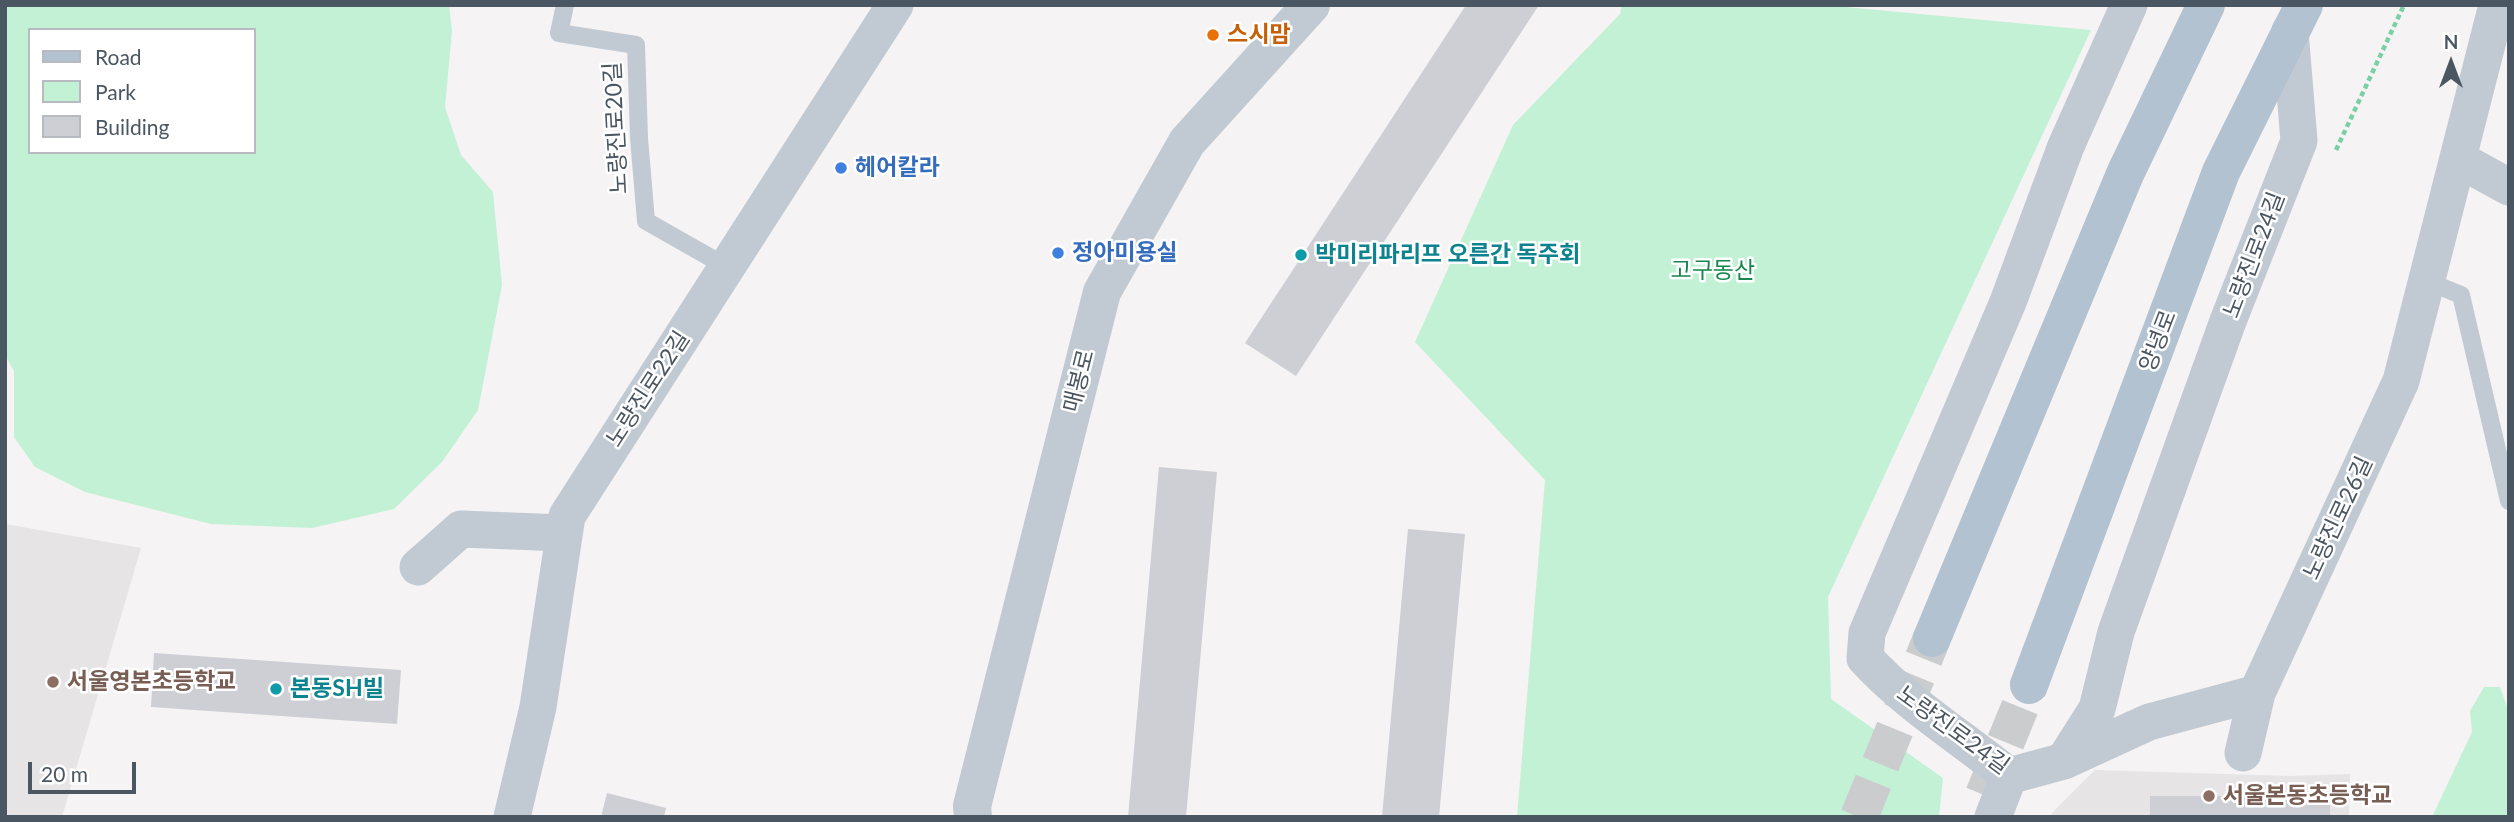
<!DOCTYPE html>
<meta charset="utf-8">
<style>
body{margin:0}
#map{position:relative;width:2514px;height:822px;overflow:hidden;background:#f5f3f3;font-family:Lato,sans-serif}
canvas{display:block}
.frame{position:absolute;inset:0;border:7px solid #4a5661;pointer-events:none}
.legend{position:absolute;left:28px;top:28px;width:228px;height:126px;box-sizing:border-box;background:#fff;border:2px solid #b7bbc0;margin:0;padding:9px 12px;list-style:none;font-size:21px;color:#4a5661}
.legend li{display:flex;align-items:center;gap:14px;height:35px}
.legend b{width:35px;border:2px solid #b7bbc0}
.north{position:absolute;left:2416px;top:28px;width:70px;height:70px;-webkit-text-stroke:5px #fff;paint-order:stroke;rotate:0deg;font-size:19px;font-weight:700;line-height:28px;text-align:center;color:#4a5661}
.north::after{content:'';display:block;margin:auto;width:24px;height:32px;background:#4a5661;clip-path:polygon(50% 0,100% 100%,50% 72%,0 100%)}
.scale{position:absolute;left:28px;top:762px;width:108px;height:32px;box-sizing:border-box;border:4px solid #4a5661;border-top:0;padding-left:9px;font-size:21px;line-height:24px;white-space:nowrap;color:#4a5661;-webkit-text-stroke:5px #fff;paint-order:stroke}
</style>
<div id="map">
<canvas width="2514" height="822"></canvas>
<div class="frame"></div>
<ul class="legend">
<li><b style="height:9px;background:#b3c2d1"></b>Road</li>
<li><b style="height:19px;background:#c3f1d5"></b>Park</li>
<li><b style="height:19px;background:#cdcfd5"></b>Building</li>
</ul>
<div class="north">N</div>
<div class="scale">20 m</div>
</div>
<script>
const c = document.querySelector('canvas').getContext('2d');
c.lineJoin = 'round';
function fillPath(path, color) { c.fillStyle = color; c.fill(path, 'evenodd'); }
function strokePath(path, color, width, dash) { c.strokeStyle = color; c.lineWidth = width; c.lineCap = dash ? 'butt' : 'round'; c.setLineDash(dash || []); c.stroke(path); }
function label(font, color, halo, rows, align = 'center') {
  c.font = font + ' Lato,"Noto Sans KR",sans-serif'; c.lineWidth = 5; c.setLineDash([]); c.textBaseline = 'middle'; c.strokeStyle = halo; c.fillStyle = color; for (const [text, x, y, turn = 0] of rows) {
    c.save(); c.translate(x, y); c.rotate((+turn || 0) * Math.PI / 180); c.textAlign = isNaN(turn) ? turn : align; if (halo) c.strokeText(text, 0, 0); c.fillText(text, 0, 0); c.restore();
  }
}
fillPath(new Path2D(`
 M 5,524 L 141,548 L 62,817 L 5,817 Z
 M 2095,770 L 2290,776 L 2350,774 L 2349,817 L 2048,817 Z`), '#e6e4e5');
fillPath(new Path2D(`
 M 5,5 L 449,5 L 452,31 L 445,107 L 461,155 L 493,192 L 502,285 L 478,410 L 442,462 L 394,509 L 312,528 L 211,524 L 85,492 L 35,467 L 14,437 L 14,371 L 5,355 ZM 30,30 L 254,30 L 254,152 L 30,152 Z
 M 1622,5 L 1824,5 L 2091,30 L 1828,597 L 1831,699 L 1943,778 L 1939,817 L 1517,817 L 1545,480 L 1415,342 L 1513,125 L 1620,14 Z
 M 2484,687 L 2500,687 L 2509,712 L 2509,817 L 2432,817 L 2472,732 L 2470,711 Z`), '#c3f1d5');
fillPath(new Path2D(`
 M 1466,5 L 1539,5 L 1296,376 L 1245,343 Z
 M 1159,467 L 1217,472 L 1186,817 L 1128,817 Z
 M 1408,529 L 1465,534 L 1439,817 L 1382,817 Z
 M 154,653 L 401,670 L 397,724 L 151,707 Z
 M 607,793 L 666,808 L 664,817 L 601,817 Z
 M 2150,796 L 2330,796 L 2330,817 L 2150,817 Z`), '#cdcfd5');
strokePath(new Path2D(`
 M 1984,795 L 2029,685
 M 1859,817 L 1932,638`), '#caccce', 38, [38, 19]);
strokePath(new Path2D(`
 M 2336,150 L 2404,5`), '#7ad0a6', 4.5, [5, 3.5]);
strokePath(new Path2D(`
 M 565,5 L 559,33 L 636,45 L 639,138 L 646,221 L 727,267
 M 2427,281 L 2461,295 L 2509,501`), '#c1cad2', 18);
strokePath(new Path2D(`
 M 2458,159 L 2509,187
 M 418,567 L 461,529 L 563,533
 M 2243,753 L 2257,693 L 2401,381 L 2497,5
 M 2064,761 L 2149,722 L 2257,693
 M 2009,776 C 1961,737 1907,704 1865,658 L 1867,633 L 2008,302 L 2066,146 L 2129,5
 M 2009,776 L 2064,761 L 2097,709 L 2116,632 L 2228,321 L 2299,141 L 2290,31
 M 512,817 L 538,707 L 567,516 L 895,5
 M 1993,817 L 2009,776`), '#c1cad2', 37);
strokePath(new Path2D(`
 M 973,817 L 972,806 L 1102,292 L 1187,142 L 1311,5`), '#c1cad2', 38);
strokePath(new Path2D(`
 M 1932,638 L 2125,174 L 2206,5
 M 2029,685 L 2221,172 L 2304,5`), '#b3c2d1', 38);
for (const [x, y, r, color] of [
 [1213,35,7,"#e8710a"],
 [841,168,7,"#3f7fe0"],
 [1058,253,7,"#3f7fe0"],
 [1301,255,7,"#0f9aa8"],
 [53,682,7,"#8d6e63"],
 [276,689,7,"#0f9aa8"],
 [2209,796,7,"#8d6e63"]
]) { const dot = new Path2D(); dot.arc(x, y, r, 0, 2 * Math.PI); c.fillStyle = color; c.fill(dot); strokePath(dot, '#fff', 2.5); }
label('bold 23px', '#c56008', '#fff', [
 ["스시맘",1227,35]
], 'left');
label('23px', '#4a5661', '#fff', [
 ["노량진로20길",616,128,-93],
 ["노량진로24길",2254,255,-69],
 ["양녕로",2158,341,-69],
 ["매봉로",1079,381,-76],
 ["노량진로22길",648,389,-57],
 ["노량진로26길",2338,518,-65],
 ["노량진로24길",1953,730,36]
]);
label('bold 23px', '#366cbe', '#fff', [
 ["헤어칼라",855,168],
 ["정아미용실",1072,253]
], 'left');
label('bold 23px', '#0d838f', '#fff', [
 ["박미리파리프 오른간 독주회",1315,255],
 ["본동SH빌",290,689]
], 'left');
label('23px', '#17864f', '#fff', [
 ["고구동산",1713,271]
]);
label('bold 23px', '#785e54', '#fff', [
 ["서울영본초등학교",67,682],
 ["서울본동초등학교",2223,796]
], 'left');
</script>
